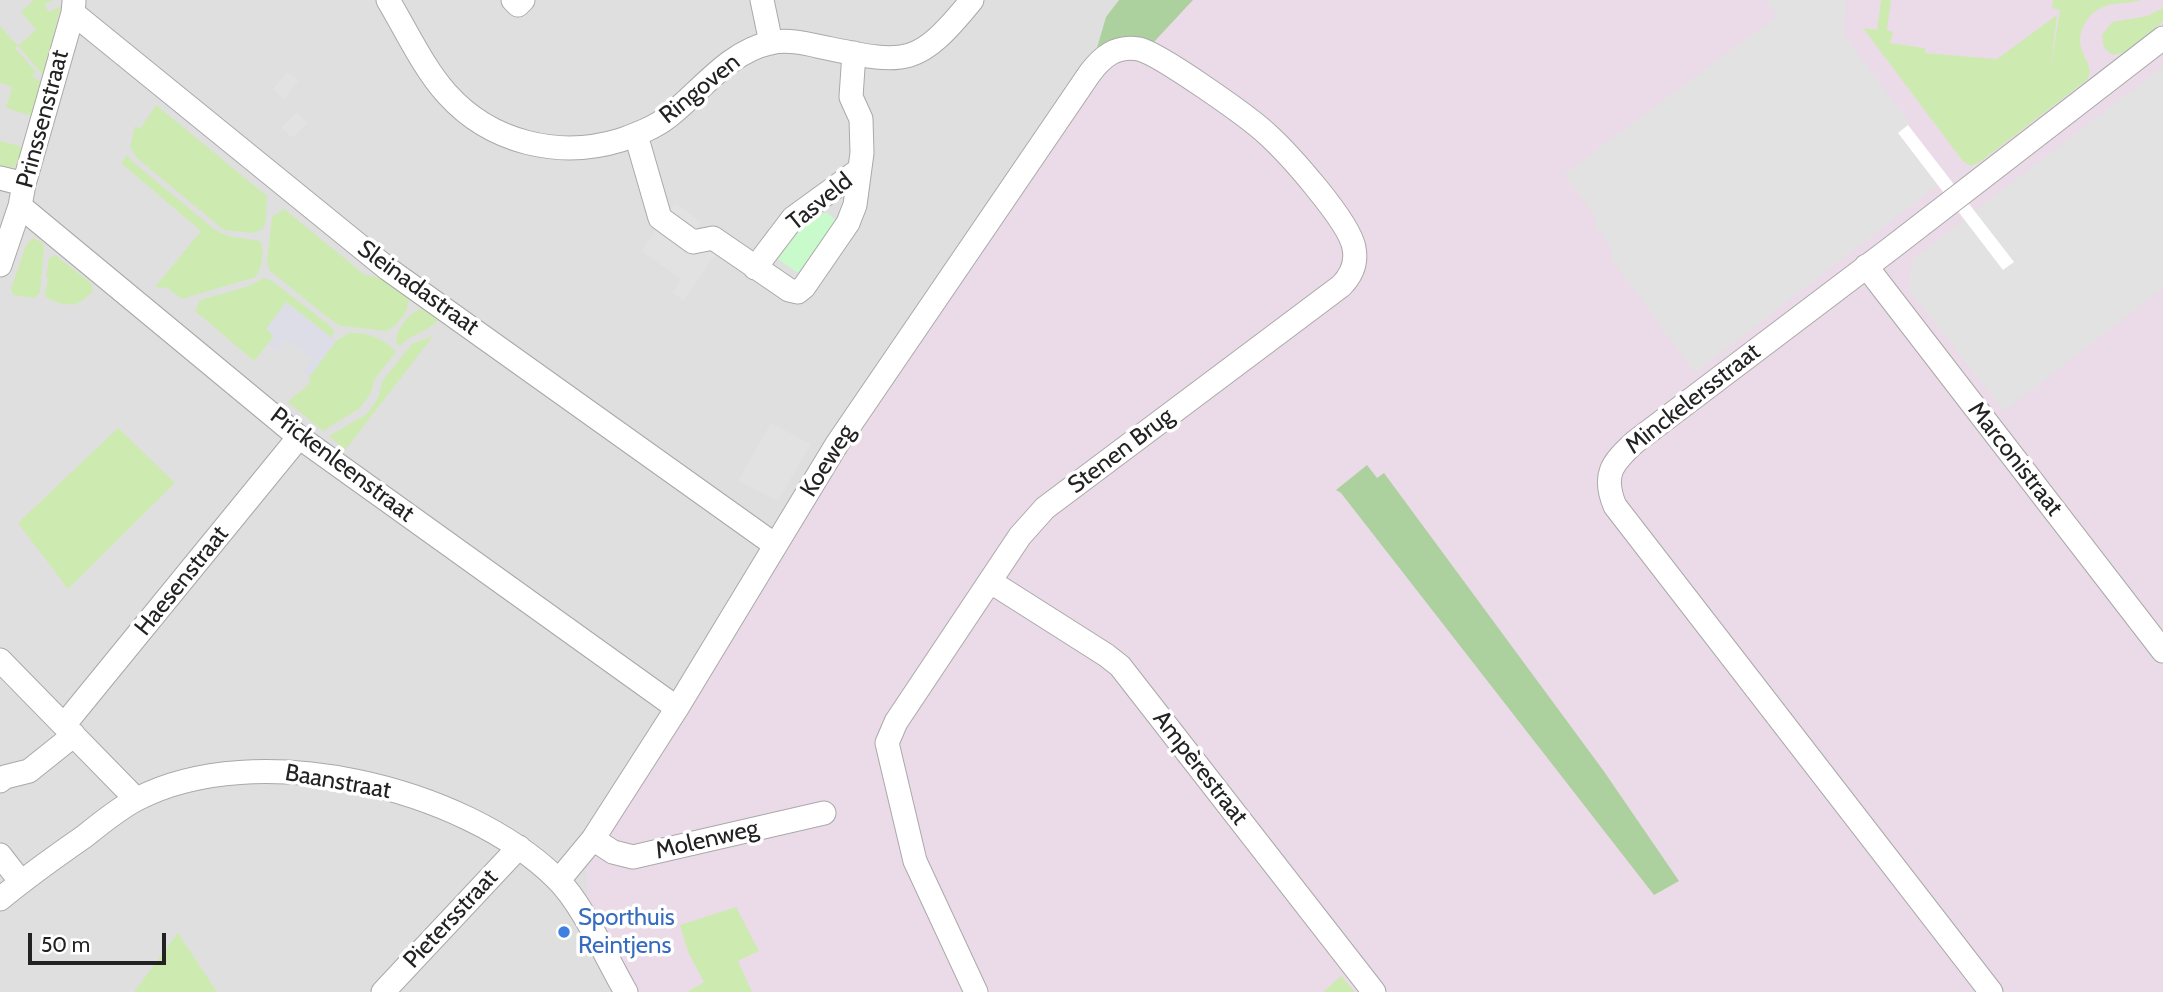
<!DOCTYPE html>
<meta charset="utf-8">
<style>
body{margin:0}
#map{position:relative;width:2163px;height:992px;overflow:hidden;background:#f2efe9;font-family:Cabin,sans-serif}
canvas{display:block}
.scale{position:absolute;left:28px;top:933px;width:138px;height:32px;box-sizing:border-box;border:4px solid #222;border-top:0;padding-left:9px;font-size:21px;line-height:24px;white-space:nowrap;color:#222;-webkit-text-stroke:5px #fff;paint-order:stroke}
</style>
<div id="map">
<canvas width="2163" height="992"></canvas>
<div class="scale">50 m</div>
</div>
<script>
const c = document.querySelector('canvas').getContext('2d');
c.lineJoin = 'round';
function fillPath(path, color) { c.fillStyle = color; c.fill(path, 'evenodd'); }
function strokePath(path, color, width, dash) { c.strokeStyle = color; c.lineWidth = width; c.lineCap = dash ? 'butt' : 'round'; c.setLineDash(dash || []); c.stroke(path); }
function label(font, color, halo, rows, align = 'center') {
  c.font = font + ' Cabin,sans-serif'; c.lineWidth = 7; c.setLineDash([]); c.textBaseline = 'middle'; c.strokeStyle = halo; c.fillStyle = color; for (const [text, x, y, turn = 0] of rows) {
    c.save(); c.translate(x, y); c.rotate((+turn || 0) * Math.PI / 180); c.textAlign = isNaN(turn) ? turn : align; if (halo) c.strokeText(text, 0, 0); c.fillText(text, 0, 0); c.restore();
  }
}
fillPath(new Path2D(`
 M 0,0 L 1178,0 L 588,905 L 638,992 L 0,992 Z`), '#e0dfdf');
fillPath(new Path2D(`
 M 1178,0 L 2163,0 L 2163,992 L 638,992 L 588,905 L 587,869 L 1006,194 L 1103,75 Z`), '#ebdbe8');
fillPath(new Path2D(`
 M 34,0 L 54,0 L 45,4 L 48,12 L 61,6 L 43,75 L 18,46 L 15,48 L 36,72 L 32,76 L 39,81 L 42,79 L 32,116 L 6,108 L 12,87 L 0,83 L 0,26 L 18,46 L 36,30 L 21,12 Z
 M 1881,0 L 1891,0 L 1887,30 L 1893,32 L 1890,43 L 1925,48 L 1925,53 L 1997,59 L 2057,15 L 2051,67 L 2060,10 L 2052,8 L 2053,0 L 2141,0 C 2129,4 2114,2 2103,7 C 2085,14 2075,36 2083,53 C 2087,63 2092,68 2088,79 L 1980,162 L 1970,166 L 1962,160 L 1863,28 L 1877,30 Z
 M 2163,8 L 2163,22 L 2123,53 L 2113,55 L 2104,48 L 2102,35 L 2112,22 L 2147,16 Z
 M 156,105 L 267,196 L 266,219 L 263,229 L 253,233 L 224,230 L 137,158 L 130,147 L 135,126 L 140,129 Z
 M 0,141 L 23,147 L 18,163 L 12,168 L 0,165 Z
 M 127,155 L 133,162 L 215,230 L 229,236 L 260,241 C 265,251 262,267 256,277 L 182,299 L 168,288 L 155,287 L 201,231 L 121,163 Z
 M 284,209 L 365,275 L 380,278 L 409,299 L 406,312 L 396,325 L 386,331 L 341,326 L 331,320 L 269,270 L 267,262 L 272,217 Z
 M 33,238 L 43,243 L 44,248 L 40,292 L 34,298 L 13,295 L 11,289 L 26,245 Z
 M 55,255 L 91,283 L 93,292 C 88,295 83,301 78,303 C 69,307 52,302 45,296 L 48,278 L 46,277 L 49,258 Z
 M 264,278 L 272,281 L 329,325 L 334,331 L 332,338 L 286,302 L 274,336 L 254,361 L 195,311 L 200,300 L 246,287 Z
 M 422,309 L 438,320 C 427,333 411,333 399,347 L 396,340 C 397,328 410,311 422,309 Z
 M 349,333 C 368,332 382,337 396,352 L 374,380 L 371,393 L 360,408 L 323,431 L 288,402 C 295,394 303,391 310,382 L 309,377 L 336,341 Z
 M 433,336 L 345,450 L 329,436 L 367,414 L 378,398 L 383,380 L 412,344 Z
 M 118,428 L 175,483 L 68,589 L 18,523 Z
 M 736,907 L 759,951 L 738,961 L 752,992 L 687,992 L 704,982 L 688,952 L 680,925 Z
 M 178,933 L 217,992 L 134,992 Z
 M 1341,976 L 1355,992 L 1323,992 Z`), '#cdebb0');
fillPath(new Path2D(`
 M 1119,0 L 1193,0 L 1152,44 L 1109,42 L 1097,48 L 1106,17 Z
 M 1367,465 L 1377,478 L 1384,473 L 1603,770 L 1679,881 L 1654,895 L 1341,493 L 1336,490 Z`), '#add19e');
fillPath(new Path2D(`
 M 826,212 L 836,220 L 798,273 L 778,259 L 801,228 Z`), '#c8facc');
fillPath(new Path2D(`
 M 1766,0 L 1847,0 L 1843,34 L 1910,124 L 1898,134 L 1938,185 L 1695,373 L 1613,261 L 1610,245 L 1597,228 L 1594,215 L 1564,174 L 1777,16 Z
 M 2163,66 L 2163,288 L 2004,411 L 1908,289 L 1913,259 Z
 M 287,72 L 299,80 L 284,99 L 273,89 Z
 M 297,112 L 308,123 L 292,138 L 281,128 Z
 M 675,203 L 701,222 L 693,234 L 718,251 L 683,301 L 672,292 L 681,279 L 641,251 Z
 M 771,423 L 811,444 L 778,501 L 738,481 Z`), '#e2e2e2');
fillPath(new Path2D(`
 M 286,302 L 336,341 L 309,377 L 302,372 L 312,359 L 286,339 L 276,352 L 267,345 L 274,336 L 266,329 Z`), '#dddde8');
fillPath(new Path2D(`
 M 1908,125 L 2014,262 L 2003,270 L 1898,133 Z`), '#fff');
const minor = new Path2D(`
 M 388,0 C 406,30 424,69 447,94 C 491,143 559,159 621,140 C 637,134 654,128 668,117 C 700,92 728,52 770,43 C 787,39 804,43 822,47 C 905,64 916,69 972,0
 M 513,0 L 518,5 L 523,0
 M 762,0 L 771,43
 M 73,13 L 388,269 L 775,545
 M 636,135 L 660,218 L 693,242 L 713,238 L 789,290 L 798,292 L 804,287 L 848,223 L 855,205 L 862,153 L 861,119 L 851,97 L 854,53
 M 0,178 L 24,184
 M 20,206 L 299,437 L 677,708
 M 0,265 L 20,206 L 24,184 L 73,13 L 74,2
 M 1866,266 L 2163,651
 M 755,268 L 793,218 L 859,170
 M 991,582 L 1106,655 L 1120,666 L 1374,992
 M 0,660 L 136,799
 M 64,725 L 299,437
 M 0,781 L 5,777 L 29,771 L 74,735
 M 593,839 L 613,852 L 633,857 L 824,813
 M 0,855 L 21,882
 M 559,880 L 593,839 L 677,708 L 837,444 L 1090,73 C 1102,57 1116,45 1139,49 C 1160,54 1249,117 1267,134 C 1288,153 1350,222 1354,248 C 1357,263 1352,275 1341,286 L 1045,508 L 1020,536 L 896,722 L 887,743 L 915,861 L 976,992
 M 0,899 C 27,877 56,856 85,836 C 101,823 118,809 137,799 C 256,737 464,787 557,879 C 582,903 608,961 626,992
 M 383,992 L 519,847
 M 1991,992 L 1615,506 C 1602,475 1612,463 1635,442 L 1890,249 L 2163,38`);
strokePath(minor, '#a9a9a9', 25);
strokePath(minor, '#fff', 23);
for (const [x, y, r, color] of [
 [564,932,7,"#3f7fe0"]
]) { const dot = new Path2D(); dot.arc(x, y, r, 0, 2 * Math.PI); c.fillStyle = color; c.fill(dot); strokePath(dot, '#fff', 2.5); }
label('24px', '#222', '#fff', [
 ["Ringoven",700,89,-39],
 ["Prinssenstraat",43,119,-75],
 ["Tasveld",820,202,-39],
 ["Sleinadastraat",418,288,36],
 ["Minckelersstraat",1693,399,-38],
 ["Stenen Brug",1121,451,-37],
 ["Marconistraat",2015,459,52],
 ["Koeweg",828,461,-58],
 ["Prickenleenstraat",342,465,37],
 ["Haesenstraat",182,581,-51],
 ["Ampèrestraat",1200,768,52],
 ["Baanstraat",338,782,10],
 ["Molenweg",707,840,-13],
 ["Pietersstraat",451,919,-47]
]);
label('24px', '#366cbe', '#fff', [
 ["Sporthuis",578,918],
 ["Reintjens",578,946]
], 'left');
</script>
